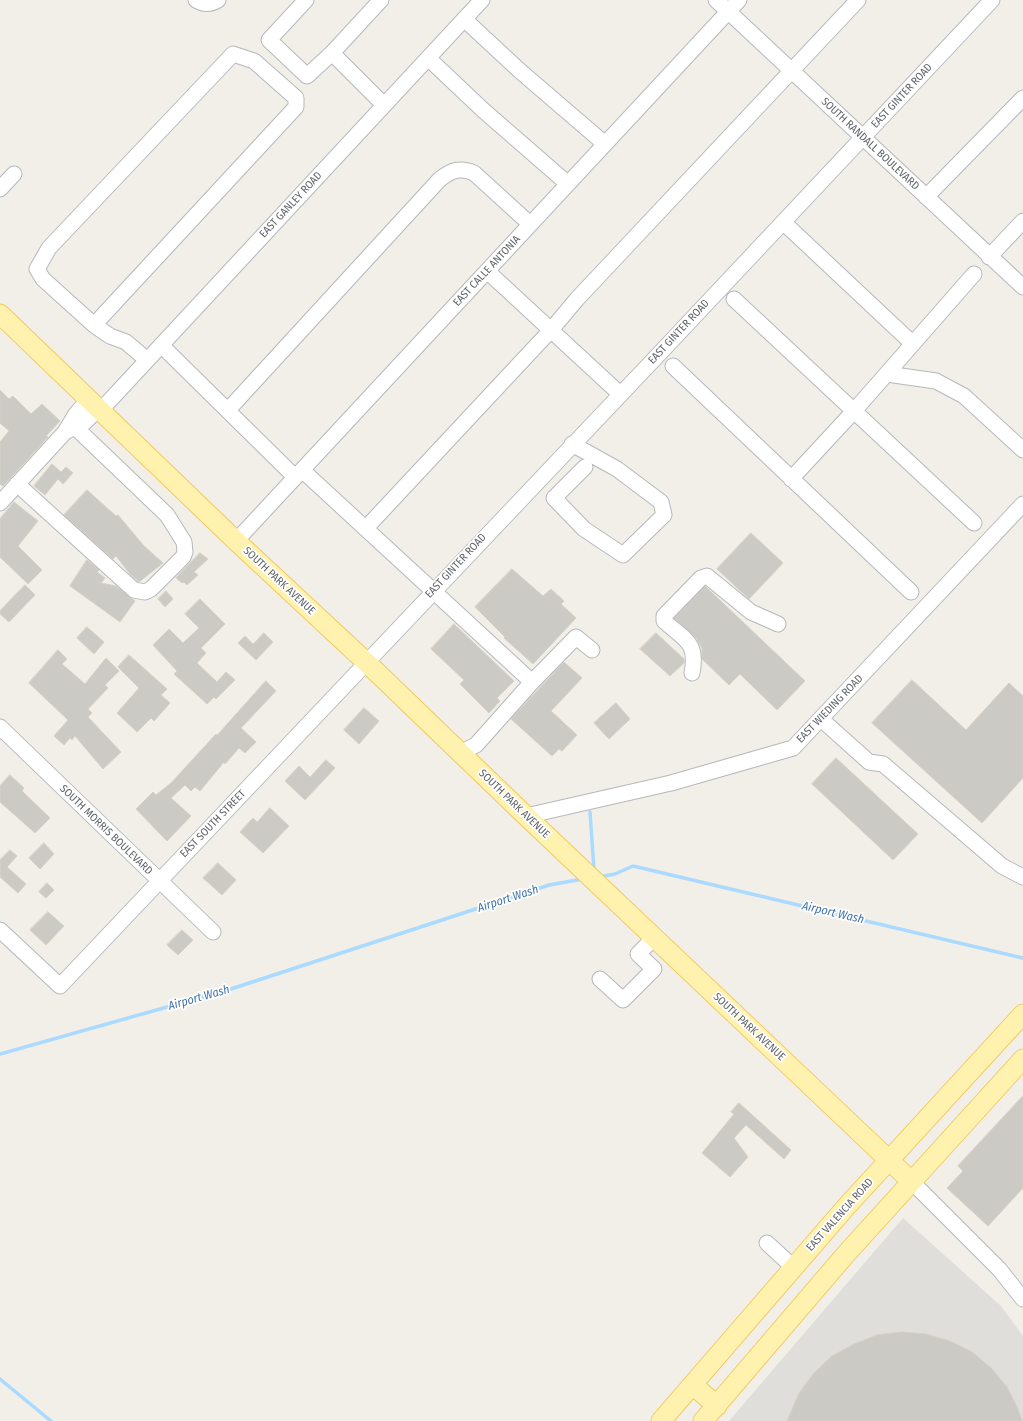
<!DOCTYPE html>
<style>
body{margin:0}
canvas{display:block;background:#f1efe8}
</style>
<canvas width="1023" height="1421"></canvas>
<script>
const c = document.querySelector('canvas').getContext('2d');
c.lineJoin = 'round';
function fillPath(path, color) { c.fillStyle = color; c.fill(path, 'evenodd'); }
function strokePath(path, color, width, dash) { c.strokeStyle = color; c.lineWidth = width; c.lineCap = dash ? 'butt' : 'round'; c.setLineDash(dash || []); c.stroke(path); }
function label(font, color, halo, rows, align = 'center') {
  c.font = font + ' "Fira Sans Condensed",sans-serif'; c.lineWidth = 3.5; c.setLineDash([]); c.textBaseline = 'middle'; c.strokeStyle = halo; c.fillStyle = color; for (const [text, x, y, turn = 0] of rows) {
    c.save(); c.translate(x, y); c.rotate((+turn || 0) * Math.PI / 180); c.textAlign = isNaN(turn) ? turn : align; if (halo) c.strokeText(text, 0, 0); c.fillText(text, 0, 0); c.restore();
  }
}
fillPath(new Path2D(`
 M 903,1218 L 1001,1306 L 1023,1336 L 1023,1421 L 729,1421 Z`), '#e0deda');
strokePath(new Path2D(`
 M 590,812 L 594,870
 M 599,877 L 615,874 L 633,866 L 1023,958
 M 0,1054 L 231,989 L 549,885 L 583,879
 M 0,1379 L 51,1421`), '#aadaff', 3.5);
const building = new Path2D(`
 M 0,390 L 9,399 L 13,396 L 31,414 L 42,404 L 60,421 L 46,436 L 48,437 L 3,486 L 0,484 L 0,442 L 9,431 L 0,423 Z
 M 52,464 L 61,472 L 66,467 L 73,473 L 63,484 L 58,479 L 45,495 L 34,486 Z
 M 87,490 L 116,516 L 118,515 L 144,546 L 163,563 L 139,582 L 130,574 L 116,556 L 113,559 L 64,515 Z
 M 14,502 L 38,521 L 18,546 L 42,570 L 28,584 L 0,557 L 0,519 Z
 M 751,533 L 783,563 L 749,599 L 717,569 Z
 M 200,553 L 208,559 L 194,572 L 198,575 L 187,585 L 184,582 L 182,583 L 176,578 Z
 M 87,560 L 99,570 L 97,572 L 105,578 L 101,583 L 116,586 L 135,601 L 120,622 L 70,586 Z
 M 512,569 L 543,596 L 551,589 L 564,601 L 561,604 L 576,618 L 533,664 L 504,638 L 505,637 L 475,607 Z
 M 25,585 L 35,595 L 9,622 L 0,614 L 0,611 Z
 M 705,586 L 805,681 L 777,710 L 740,674 L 729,685 L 702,659 L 702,648 L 696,638 L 674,618 Z
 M 166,591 L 173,599 L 165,607 L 158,599 Z
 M 200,599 L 225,624 L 201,648 L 206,653 L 197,663 L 217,682 L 226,672 L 235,680 L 216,699 L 214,697 L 207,704 L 174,674 L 177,671 L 153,645 L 169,629 L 183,643 L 199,628 L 185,614 Z
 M 454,624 L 514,681 L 497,698 L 500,701 L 489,713 L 460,684 L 464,680 L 431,649 Z
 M 87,627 L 104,642 L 94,654 L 77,638 Z
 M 264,633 L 273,642 L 256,660 L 238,643 L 245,636 L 253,644 Z
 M 656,633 L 684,659 L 684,663 L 670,676 L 640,649 Z
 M 58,650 L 67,659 L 62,664 L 85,684 L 106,658 L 119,671 L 105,685 L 108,688 L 88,709 L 92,713 L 88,717 L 121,752 L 103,769 L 75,736 L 72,740 L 70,738 L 64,745 L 54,736 L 68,720 L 29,683 Z
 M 129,655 L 167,689 L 161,695 L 170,703 L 154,721 L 151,718 L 137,732 L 117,713 L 139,688 L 118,667 Z
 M 564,662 L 582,678 L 551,711 L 577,735 L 562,751 L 559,749 L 552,756 L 511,719 Z
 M 912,680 L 966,730 L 1009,683 L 1023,696 L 1023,778 L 982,823 L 872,723 Z
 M 266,681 L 276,691 L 241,728 L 256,742 L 245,753 L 239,748 L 225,764 L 224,762 L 200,791 L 195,787 L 191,791 L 185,785 L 171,798 L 191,816 L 167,841 L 136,809 L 153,792 L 156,795 L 171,783 L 216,734 L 217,735 Z
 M 616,703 L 630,719 L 609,739 L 594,723 Z
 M 364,708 L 379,721 L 359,744 L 344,730 Z
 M 836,758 L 918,834 L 893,860 L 812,784 Z
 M 326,760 L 335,768 L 305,800 L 285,781 L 299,766 L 310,777 Z
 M 10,775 L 24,788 L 22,791 L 50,818 L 35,833 L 0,802 L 0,786 Z
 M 270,808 L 289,826 L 263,853 L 240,832 L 253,818 L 257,822 Z
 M 44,843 L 54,854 L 40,869 L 29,858 Z
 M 10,850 L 17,856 L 7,867 L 26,884 L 18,893 L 0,877 L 0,860 Z
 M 218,863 L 236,880 L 222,895 L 203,878 Z
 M 47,883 L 54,890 L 46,898 L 39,892 Z
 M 48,912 L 64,926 L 46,945 L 30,930 Z
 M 182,930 L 193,940 L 178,955 L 167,945 Z
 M 1023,1096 L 1023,1188 L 988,1226 L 947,1188 L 963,1171 L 958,1166 Z
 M 739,1103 L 791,1150 L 784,1159 L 746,1125 L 734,1138 L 748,1157 L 730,1177 L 702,1153 L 734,1114 L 731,1112 Z
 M 902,1332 L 926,1334 L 950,1341 L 972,1352 L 991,1368 L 1007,1387 L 1018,1409 L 1022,1421 L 787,1421 L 799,1393 L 814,1373 L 832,1356 L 854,1344 L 877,1335 Z`);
fillPath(building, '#cccac5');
strokePath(building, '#d6d1c6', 1);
const minor = new Path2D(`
 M 196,0 C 204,5 210,5 218,0
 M 306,0 L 269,40 L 307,76 L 332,53 L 381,0
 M 716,0 L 1023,287
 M 464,19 L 520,71 L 605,144
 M 332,53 L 384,105
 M 428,58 L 483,110 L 568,184
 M 0,189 L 14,174
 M 926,197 L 1023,98
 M 783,222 L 913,344
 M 989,257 L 1023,221
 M 487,271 L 620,394
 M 734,299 L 974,523
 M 94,325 L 296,107 L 296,98 L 254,61 L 233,54 L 49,248 L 37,269 L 43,279 L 94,325 L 110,336 L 126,342 L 147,360
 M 161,345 L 295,477
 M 673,366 L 911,592
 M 887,374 L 936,381 L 964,396 L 1023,450
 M 88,400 L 76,414 L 65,432 L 85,422 L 98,409
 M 228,410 L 440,179 C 452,170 460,167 474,173 L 530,224
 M 100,411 L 482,0
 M 572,444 L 617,469 L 661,502 L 664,515 L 623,555 L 584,529 L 554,498 L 585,467
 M 302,470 L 532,682 L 576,637 L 592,650
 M 791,479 L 854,411 L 974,274
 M 17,484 L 134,590 L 145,592 L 151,589 L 183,557 L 185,552 L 184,542 L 167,515 L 75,427
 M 0,503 L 65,432
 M 366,528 L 551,330 L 577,299 L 858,0
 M 236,541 L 739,0
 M 692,673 C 698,642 685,640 664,621 L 664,616 L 701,578 L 707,576 L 751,612 L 778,624
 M 821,719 L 869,762 L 883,764 L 1002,866 L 1023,877
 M 0,727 L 213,932
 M 460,753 L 476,745 L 532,682
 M 526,816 L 671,783 L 793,748 L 1023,504
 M 0,930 L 60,986 L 660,353 L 992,0
 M 600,979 L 623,1000 L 654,969 L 638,954 L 654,938
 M 911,1181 L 999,1269 L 1023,1299
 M 767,1243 L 793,1267`);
const major = new Path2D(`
 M 0,314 L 236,541 L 366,662 L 526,816 L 911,1181
 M 693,1385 L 717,1406
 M 661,1421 L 846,1207 L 1023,1014
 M 703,1421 L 846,1254 L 1023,1059`);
strokePath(minor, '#b5b8bc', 17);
strokePath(major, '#f2c960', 21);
strokePath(minor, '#fff', 15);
strokePath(major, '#fff2af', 19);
label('11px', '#5f6368', '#fff', [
 ["EAST GINTER ROAD",902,96,-47],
 ["SOUTH RANDALL BOULEVARD",870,144,43],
 ["EAST GANLEY ROAD",291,205,-47],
 ["EAST CALLE ANTONIA",487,271,-47],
 ["EAST GINTER ROAD",679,332,-47],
 ["EAST GINTER ROAD",456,566,-47],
 ["SOUTH PARK AVENUE",279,581,43],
 ["EAST WIEDING ROAD",830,709,-46],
 ["SOUTH PARK AVENUE",514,804,44],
 ["EAST SOUTH STREET",213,824,-46],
 ["SOUTH MORRIS BOULEVARD",106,830,44],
 ["SOUTH PARK AVENUE",749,1027,43],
 ["EAST VALENCIA ROAD",840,1215,-48]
]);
label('italic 12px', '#4174aa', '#fff', [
 ["Airport Wash",508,899,-18],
 ["Airport Wash",833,913,13],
 ["Airport Wash",199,998,-16]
]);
</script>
